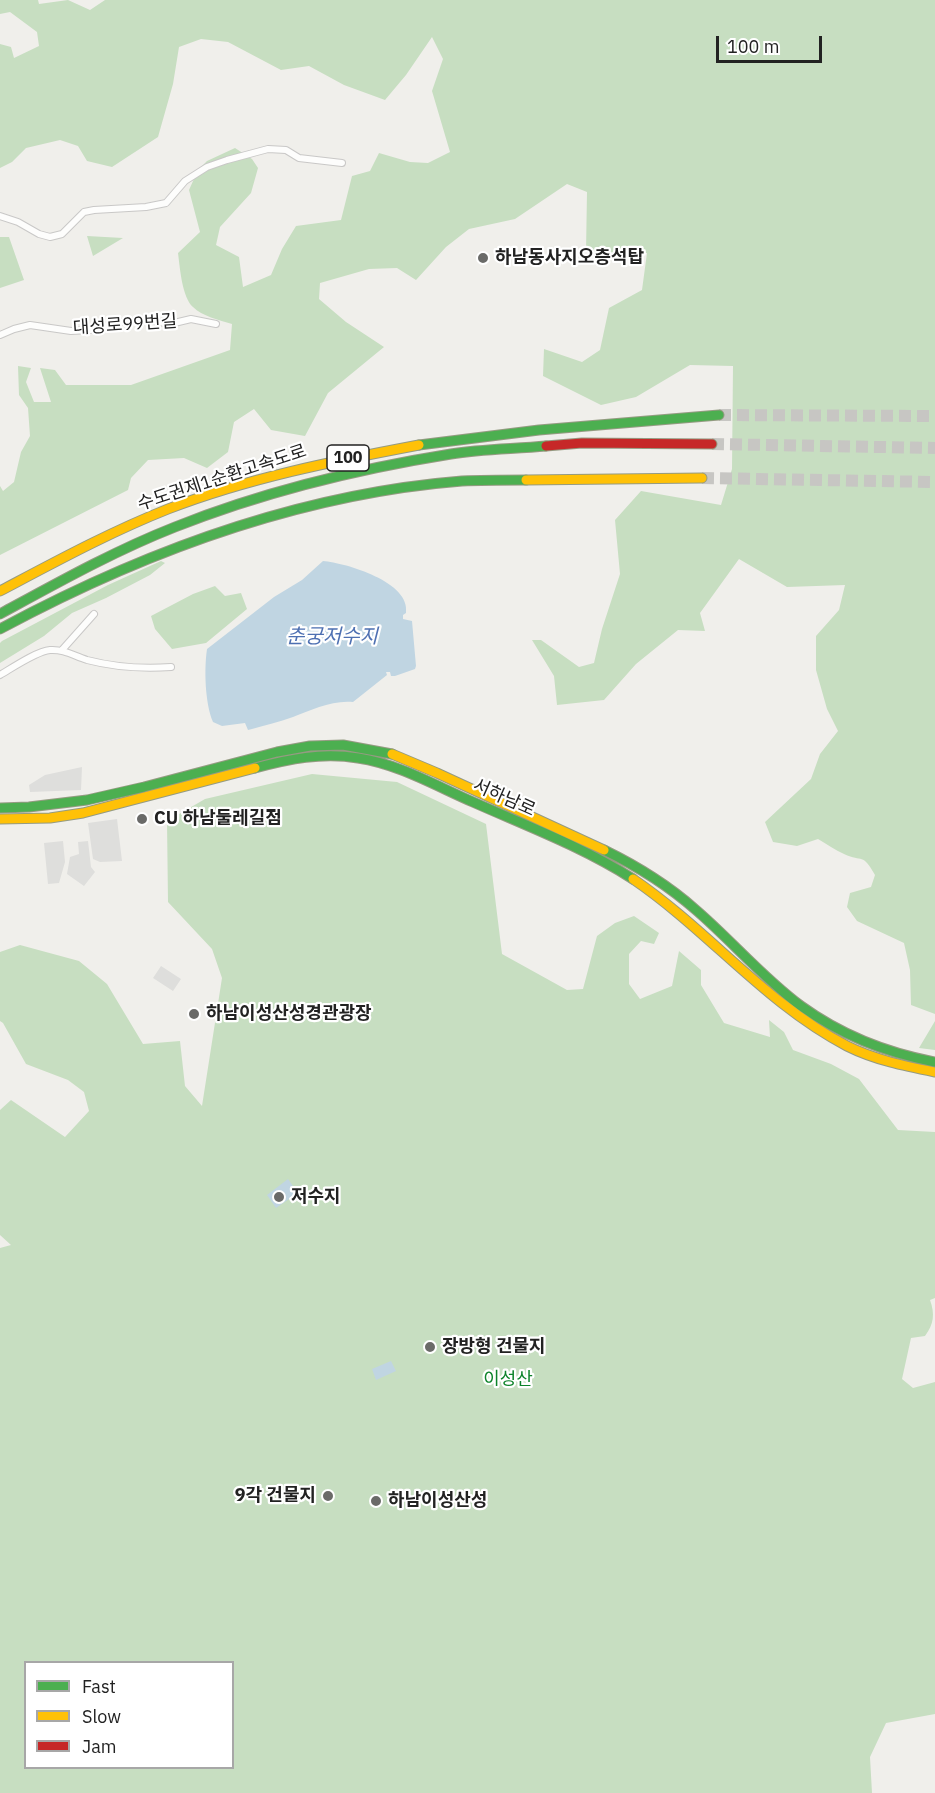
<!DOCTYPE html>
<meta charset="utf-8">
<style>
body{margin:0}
#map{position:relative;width:935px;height:1793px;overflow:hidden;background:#f0efeb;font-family:"IBM Plex Sans",sans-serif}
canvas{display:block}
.legend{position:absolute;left:24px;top:1661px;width:210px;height:108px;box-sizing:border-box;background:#fff;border:2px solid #a7a7a7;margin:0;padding:8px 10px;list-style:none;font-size:18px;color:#222}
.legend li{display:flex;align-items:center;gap:12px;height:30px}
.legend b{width:30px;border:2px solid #a7a7a7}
.scale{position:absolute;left:716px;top:36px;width:106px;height:27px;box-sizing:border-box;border:3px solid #222;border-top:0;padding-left:8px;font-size:18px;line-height:21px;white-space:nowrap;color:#222;-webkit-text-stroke:4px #fff;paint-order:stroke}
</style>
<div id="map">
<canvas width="935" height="1793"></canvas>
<ul class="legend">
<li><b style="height:8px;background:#4caf50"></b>Fast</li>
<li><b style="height:8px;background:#ffc107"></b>Slow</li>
<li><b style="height:8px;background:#c62828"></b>Jam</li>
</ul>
<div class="scale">100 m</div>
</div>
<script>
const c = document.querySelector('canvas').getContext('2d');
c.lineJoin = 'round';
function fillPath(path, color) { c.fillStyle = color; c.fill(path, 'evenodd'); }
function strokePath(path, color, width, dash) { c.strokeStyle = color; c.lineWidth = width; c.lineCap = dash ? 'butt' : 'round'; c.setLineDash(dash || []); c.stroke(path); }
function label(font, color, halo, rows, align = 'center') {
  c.font = font + ' "IBM Plex Sans","Noto Sans KR",sans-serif'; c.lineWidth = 4.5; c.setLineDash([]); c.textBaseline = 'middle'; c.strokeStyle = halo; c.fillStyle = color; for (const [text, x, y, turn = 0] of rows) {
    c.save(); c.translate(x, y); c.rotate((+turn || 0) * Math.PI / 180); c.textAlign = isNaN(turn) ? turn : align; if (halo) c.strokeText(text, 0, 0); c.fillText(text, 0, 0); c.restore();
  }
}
fillPath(new Path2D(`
 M 82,767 L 81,790 L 30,792 L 29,785 L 45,775 Z
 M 117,819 L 122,861 L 100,862 L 93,859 L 88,823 Z
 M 63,841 L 65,862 L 59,883 L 48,884 L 44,843 Z
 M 88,841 L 91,867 L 95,872 L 84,886 L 67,874 L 70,857 L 79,854 L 78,842 Z
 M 161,966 L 181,979 L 173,991 L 153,978 Z`), '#dededc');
fillPath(new Path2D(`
 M 0,0 L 38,0 L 39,4 L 68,0 L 90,10 L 105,0 L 935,0 L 935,1014 L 911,1005 L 910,970 L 904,943 L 857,921 L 847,907 L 850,893 L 871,887 L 875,875 C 862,852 863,863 844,854 C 835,850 827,844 818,839 L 797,846 L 773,842 L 765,822 L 811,779 L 820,754 L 838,731 L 827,709 L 816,670 L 816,636 L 839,610 L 845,585 L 787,587 L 739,559 L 700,613 L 705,631 L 678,630 L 636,664 L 604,700 L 557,705 L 554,676 L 532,640 L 541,640 L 579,667 L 594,663 L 602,629 L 620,574 L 615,520 L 641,491 L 721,505 L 732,469 L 733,366 L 690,365 L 636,397 L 601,405 L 543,376 L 544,349 L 582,362 L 600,350 L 609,308 L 642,290 L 647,253 L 586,252 L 587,192 L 567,184 L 515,219 L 469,229 L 446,247 L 416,280 L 397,268 L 369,269 L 320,283 L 319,299 L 346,322 L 384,347 L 328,393 L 305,436 L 271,430 L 254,409 L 234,422 L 228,452 L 207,468 L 184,458 L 148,460 L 131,478 L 128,490 L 0,555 L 0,486 L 3,491 L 14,482 L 21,452 L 30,436 L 28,408 L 19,395 L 18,366 L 31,368 L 26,382 L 34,402 L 51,402 L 40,368 L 55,370 L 66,385 L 131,385 L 230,350 L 232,324 C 219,320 202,316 193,307 C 182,297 180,268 178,253 L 200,232 L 189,190 L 198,170 L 207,161 L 235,148 L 252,159 L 258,168 L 251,193 L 220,227 L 216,245 L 239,257 L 243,287 L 271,275 L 282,249 L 296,226 L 341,220 L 352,176 L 370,171 L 379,153 L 410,162 L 428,163 L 450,152 L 432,91 L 443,59 L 432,37 L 406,75 L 385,100 L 344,85 L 309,66 L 281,70 L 228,42 L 201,39 L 179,47 L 173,84 L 158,137 L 112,167 L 87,161 L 78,146 L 60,140 L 26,148 L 12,162 L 0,168 L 0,44 L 11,47 L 14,58 L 39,46 L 37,32 L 10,12 L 0,14 Z
 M 87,236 L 123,238 L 93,256 Z
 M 0,237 L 9,237 L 24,280 L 0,288 Z
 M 161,561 L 165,563 L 150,575 L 106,598 L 72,613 L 44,636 L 0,663 L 0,643 L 2,641 L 108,585 Z
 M 215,586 L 225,596 L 241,593 L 247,609 L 206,643 L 172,649 L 155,629 L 151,616 L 193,594 Z
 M 312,774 L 397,782 L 486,824 L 502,954 L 567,990 L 583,989 L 597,936 L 615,923 L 634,916 L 659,933 L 654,944 L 641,941 L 629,954 L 629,984 L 640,999 L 672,986 L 679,951 L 701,970 L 701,985 L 724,1023 L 770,1037 L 769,1020 L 784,1032 L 793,1050 L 831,1064 L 859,1079 L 898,1130 L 935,1132 L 935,1298 L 930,1300 C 935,1314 934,1324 925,1336 L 911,1338 L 902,1379 L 913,1388 L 935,1382 L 935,1714 L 886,1723 L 870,1757 L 872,1793 L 0,1793 L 0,1248 L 11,1245 L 0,1235 L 0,1110 L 11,1100 L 65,1137 L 89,1111 L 84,1092 L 68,1080 L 26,1064 L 3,1023 L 0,1021 L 0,952 L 20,945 L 79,961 L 107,984 L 143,1044 L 180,1041 L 185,1086 L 202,1106 L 222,978 L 212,949 L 168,902 L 167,821 L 205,799 ZM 26,1662 L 232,1662 L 232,1768 L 26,1768 Z
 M 935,1021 L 935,1050 L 919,1048 Z`), '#c7dec1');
fillPath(new Path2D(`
 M 323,561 C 346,563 411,582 406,613 L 403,615 L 403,619 L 412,621 L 416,666 L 415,669 L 395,676 L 391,676 L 390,672 L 386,672 L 387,675 L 353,702 C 332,700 311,710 293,717 C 279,722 265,725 252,729 L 248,730 L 245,723 L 222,726 L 213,722 C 205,703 204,669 207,649 L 274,597 L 302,580 Z
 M 288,1179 L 298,1193 L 276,1208 L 267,1195 Z
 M 391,1361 L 396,1371 L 376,1380 L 372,1369 Z`), '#c0d5e2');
strokePath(new Path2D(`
 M 719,415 L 935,416
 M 712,444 L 935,448
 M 702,478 L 935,482`), '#c7c6c3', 12, [12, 6]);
const street = new Path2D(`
 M 0,216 L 18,222 L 39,234 L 50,237 L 62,234 L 84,212 L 94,210 L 146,207 L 166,203 L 185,181 L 207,167 L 227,160 L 268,149 L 286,150 L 299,158 L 342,163
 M 0,335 L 14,329 L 30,325 L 71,331 L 90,330 L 119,322 L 149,320 L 170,324 L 191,319 L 216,324
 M 62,650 L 94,614
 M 0,675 C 12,668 37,651 50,650 C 64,649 74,656 87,660 C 114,667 142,669 171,667`);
const fast = new Path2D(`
 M 419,445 L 539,430 L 719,415
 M 0,614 C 57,583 114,551 175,527 C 263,492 357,469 451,454 C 482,449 514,449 546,446
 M 0,629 C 143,552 298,494 462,481 C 483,480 504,480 526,480
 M 255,768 C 289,759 322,752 358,758 C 399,764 436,786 473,802 C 527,826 583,847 633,879
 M 0,808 L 29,807 L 87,800 L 144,787 L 277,752 L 310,746 L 343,745 L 392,754
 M 604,850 C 637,866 669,886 696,910 C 732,941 763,978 801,1006 C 841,1035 887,1053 935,1062`);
const slow = new Path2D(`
 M 526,480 L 702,478
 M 0,591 C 55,562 110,532 168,509 C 248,478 334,461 419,445
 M 392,754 L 437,773 L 604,850
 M 0,819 L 50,818 L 83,813 L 255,768
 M 633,879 C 708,930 766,1004 847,1046 C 875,1060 905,1066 935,1072`);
const jam = new Path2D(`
 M 546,446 L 582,443 L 712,444`);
strokePath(street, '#c9c8c7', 8);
strokePath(fast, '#959b82', 11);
strokePath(slow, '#959b82', 11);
strokePath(jam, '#959b82', 11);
strokePath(street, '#fdfdfc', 6);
strokePath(fast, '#4caf50', 9);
strokePath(slow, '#ffc107', 9);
strokePath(jam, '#c62828', 9);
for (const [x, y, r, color] of [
 [483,258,6,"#6a6a68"],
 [142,819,6,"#6a6a68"],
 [194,1014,6,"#6a6a68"],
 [279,1197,6,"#6a6a68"],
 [430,1347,6,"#6a6a68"],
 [328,1496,6,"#6a6a68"],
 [376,1501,6,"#6a6a68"]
]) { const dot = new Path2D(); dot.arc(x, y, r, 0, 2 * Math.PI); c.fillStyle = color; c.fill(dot); strokePath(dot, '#fff', 2); }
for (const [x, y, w] of [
 [348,458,42]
]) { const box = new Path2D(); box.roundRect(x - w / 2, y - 13, w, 26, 4.5); c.fillStyle = '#fff'; c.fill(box); strokePath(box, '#222', 1.5); }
label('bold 16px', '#222', null, [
 ["100",348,458]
]);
label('bold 18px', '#222', '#fff', [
 ["하남동사지오층석탑",495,258],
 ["CU 하남둘레길점",154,819],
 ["하남이성산성경관광장",206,1014],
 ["저수지",291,1197],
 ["장방형 건물지",442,1347],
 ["9각 건물지",316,1496,"right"],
 ["하남이성산성",388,1501]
], 'left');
label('18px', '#222', '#fff', [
 ["대성로99번길",125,325,-4],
 ["수도권제1순환고속도로",222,478,-18],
 ["서하남로",504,798,24]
]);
label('18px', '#0d832a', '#fff', [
 ["이성산",508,1380]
]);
label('italic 20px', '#4e70b2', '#fff', [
 ["춘궁저수지",332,637]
]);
</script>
